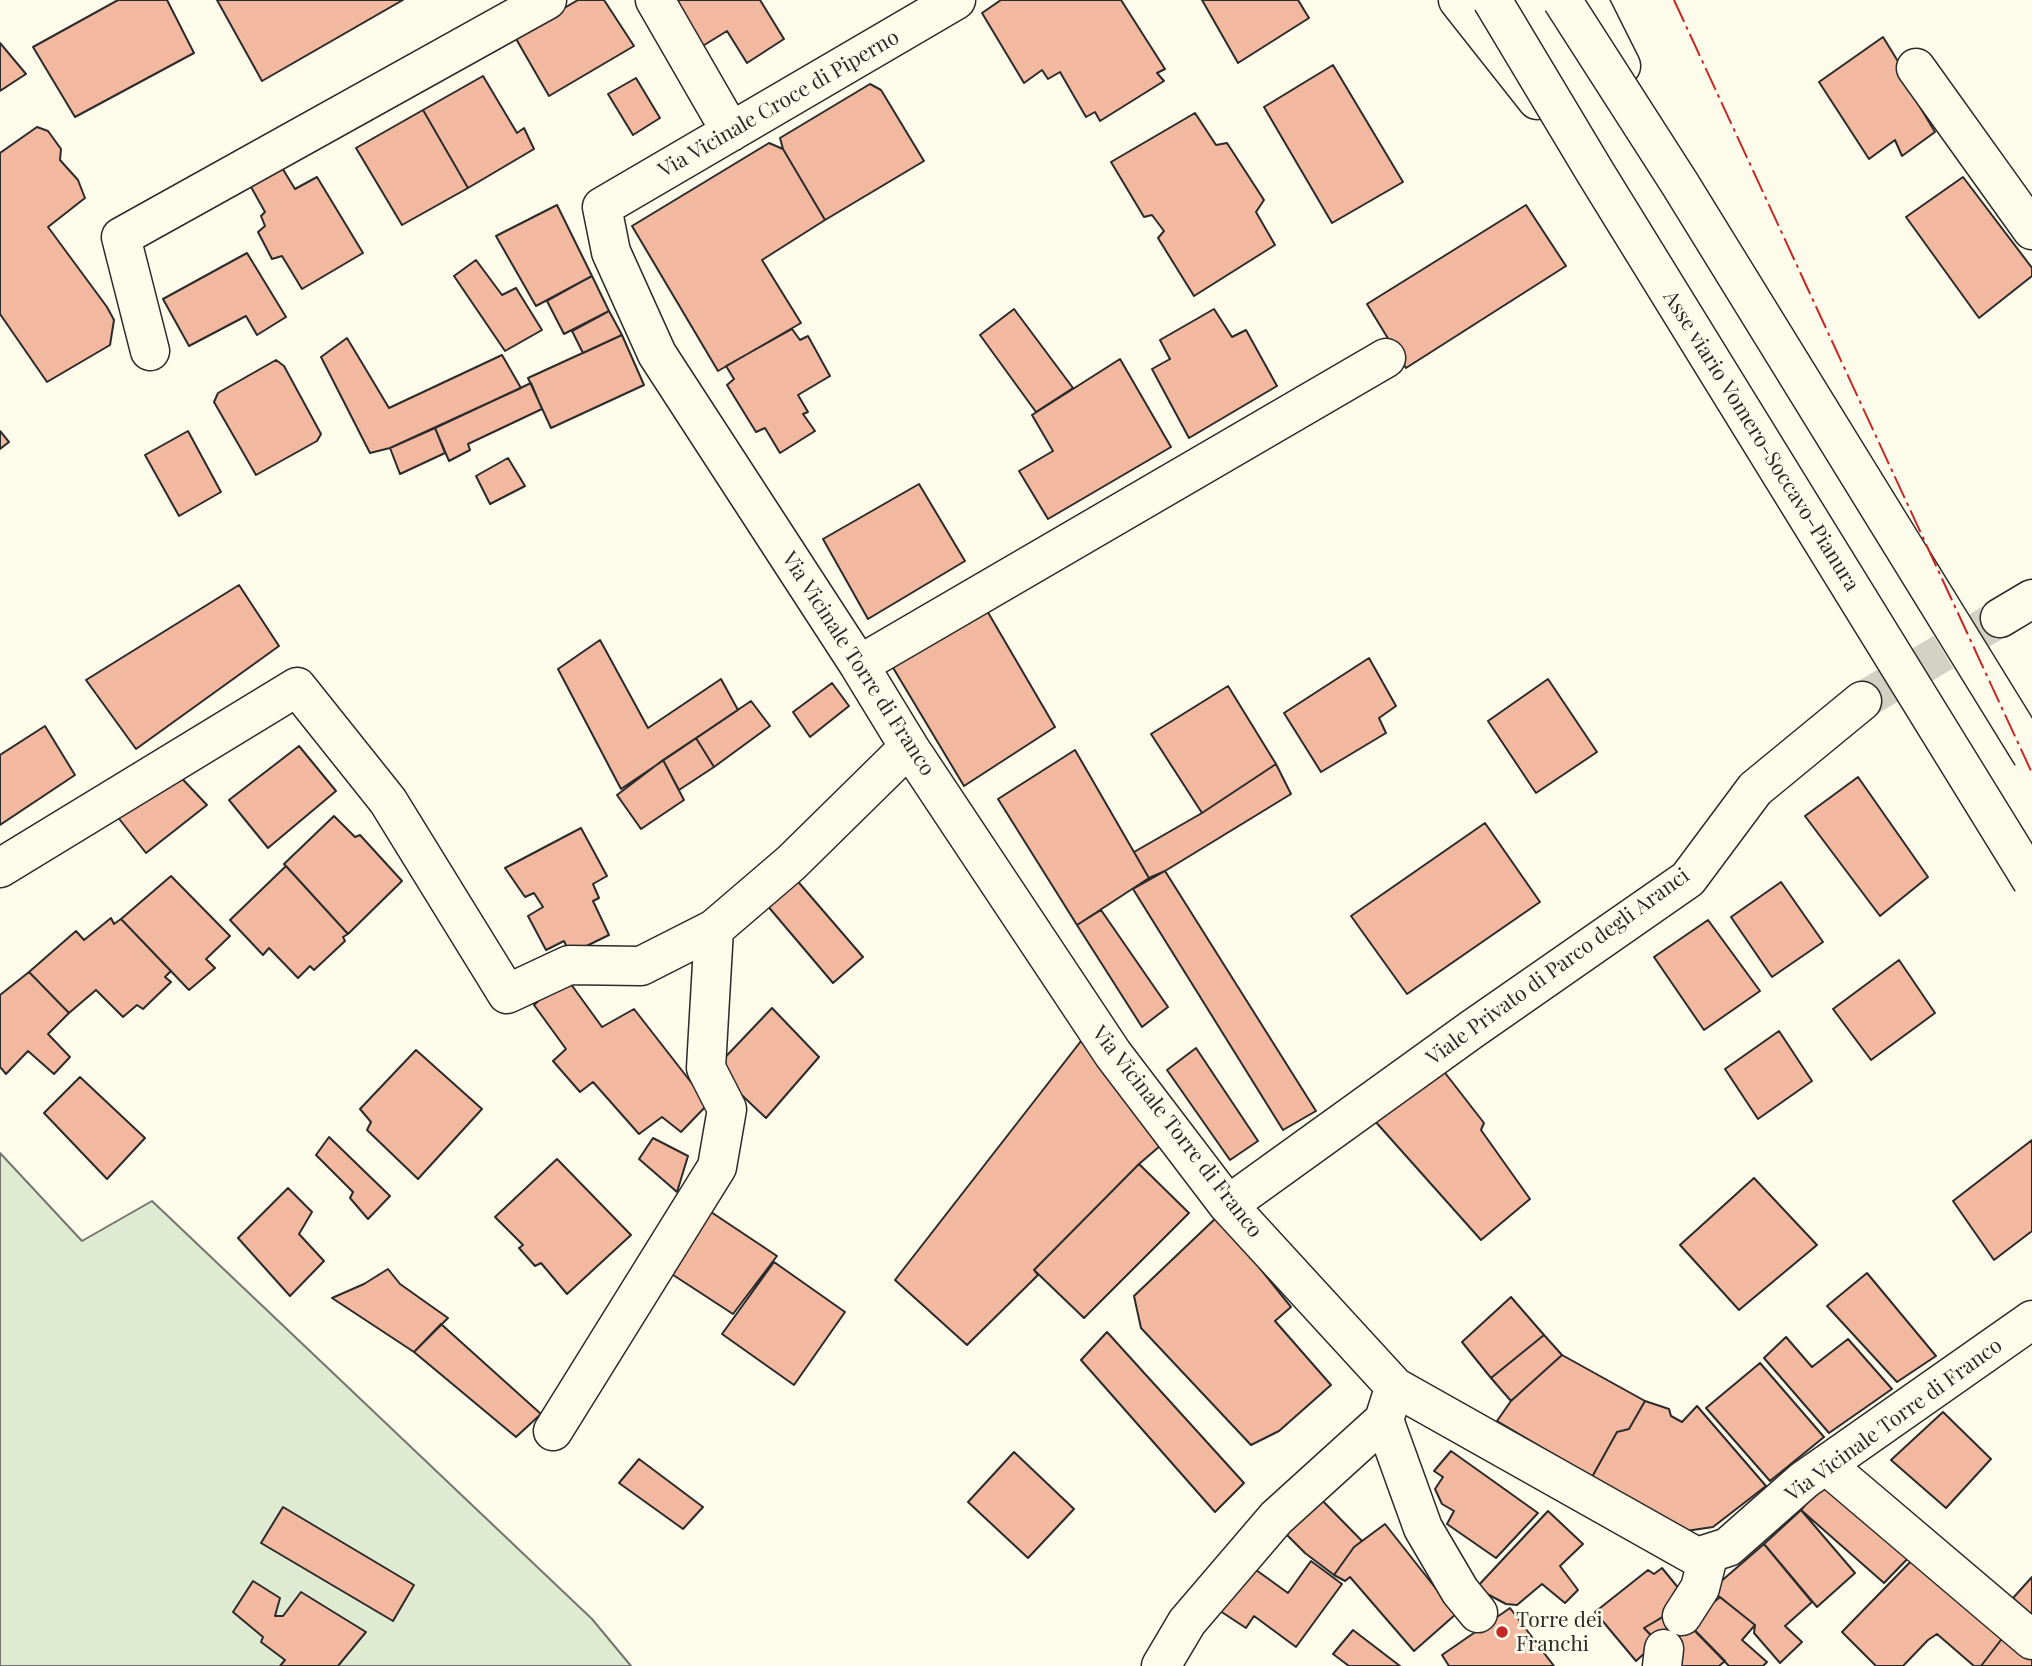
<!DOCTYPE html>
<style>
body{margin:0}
canvas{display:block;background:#fdfbea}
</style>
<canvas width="2032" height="1666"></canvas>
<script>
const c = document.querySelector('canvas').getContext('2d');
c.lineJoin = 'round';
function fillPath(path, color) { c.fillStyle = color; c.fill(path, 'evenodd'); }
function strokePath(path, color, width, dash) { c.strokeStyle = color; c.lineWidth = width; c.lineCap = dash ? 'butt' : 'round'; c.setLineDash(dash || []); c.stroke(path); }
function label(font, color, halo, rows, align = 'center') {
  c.font = font + ' "Playfair Display",serif'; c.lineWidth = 5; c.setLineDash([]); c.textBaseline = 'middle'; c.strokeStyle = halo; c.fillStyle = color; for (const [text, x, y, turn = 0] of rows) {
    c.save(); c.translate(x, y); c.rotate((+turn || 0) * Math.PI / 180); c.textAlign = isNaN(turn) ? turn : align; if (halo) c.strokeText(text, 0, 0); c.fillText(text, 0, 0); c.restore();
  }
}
const green = new Path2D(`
 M 0,1153 L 82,1241 L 152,1201 L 592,1619 L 631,1666 L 0,1666 Z`);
fillPath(green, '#deebd1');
strokePath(green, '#74746e', 2);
const building = new Path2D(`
 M 118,0 L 167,0 L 194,53 L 75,117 L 33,47 Z
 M 217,0 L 403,0 L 262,81 Z
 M 578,0 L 604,0 L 634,46 L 549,96 L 515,37 Z
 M 672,0 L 760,0 L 784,39 L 747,63 L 727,31 L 701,47 Z
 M 1001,0 L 1121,0 L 1165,69 L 1157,73 L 1164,81 L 1100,121 L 1095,112 L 1086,117 L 1060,72 L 1048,79 L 1042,70 L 1024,83 L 982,13 Z
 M 1202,0 L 1298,0 L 1309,18 L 1238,63 Z
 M 1883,37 L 1915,89 L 1914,97 L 1935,132 L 1902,156 L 1895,140 L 1869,159 L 1819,82 Z
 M 0,43 L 26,74 L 0,91 Z
 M 1333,65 L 1403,182 L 1332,223 L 1264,107 Z
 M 483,76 L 517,133 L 524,128 L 534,149 L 468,188 L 423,110 Z
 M 636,78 L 660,118 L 633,135 L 608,94 Z
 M 870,84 L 881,90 L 924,161 L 825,220 L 783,149 L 780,138 Z
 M 423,110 L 468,188 L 402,225 L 356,148 Z
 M 1195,113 L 1216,145 L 1227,143 L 1264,200 L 1256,212 L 1275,245 L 1194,296 L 1158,238 L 1164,231 L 1152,215 L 1144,217 L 1111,162 Z
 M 37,127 L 48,131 L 61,149 L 60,160 L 78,180 L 85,198 L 48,227 L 107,307 L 114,320 L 110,345 L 47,382 L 0,314 L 0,153 Z
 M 769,143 L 783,149 L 825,220 L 762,260 L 801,323 L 718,371 L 632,226 Z
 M 276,158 L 295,189 L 317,177 L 363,253 L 302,289 L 282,256 L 272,259 L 258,232 L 265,226 L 261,216 L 265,212 L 246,178 Z
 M 1963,177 L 2032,268 L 2032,276 L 1979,318 L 1906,217 Z
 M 557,205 L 592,276 L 536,306 L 496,236 Z
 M 1526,205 L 1566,266 L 1406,368 L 1367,304 Z
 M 247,253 L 286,317 L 257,335 L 246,316 L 189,346 L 163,299 Z
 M 476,260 L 502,295 L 516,288 L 542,330 L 505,351 L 454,276 Z
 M 592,276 L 609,311 L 564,334 L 547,301 Z
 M 1014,309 L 1073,388 L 1036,412 L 980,335 Z
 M 1214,309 L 1232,337 L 1246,330 L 1277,386 L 1189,438 L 1152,369 L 1170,359 L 1160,340 Z
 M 609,311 L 622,335 L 583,353 L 572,331 Z
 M 792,329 L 800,340 L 808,336 L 830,376 L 798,395 L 808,412 L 803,414 L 815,431 L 780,453 L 765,428 L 756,432 L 727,385 L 734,379 L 726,366 Z
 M 622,335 L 644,385 L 551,428 L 528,378 Z
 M 347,338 L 389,408 L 502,355 L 521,388 L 390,448 L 370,453 L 321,357 Z
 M 1120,359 L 1171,447 L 1048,519 L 1019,471 L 1053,451 L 1032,415 Z
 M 276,360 L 284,366 L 321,434 L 317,441 L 256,475 L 214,402 L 218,393 Z
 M 531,383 L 542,409 L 468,444 L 470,450 L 449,461 L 435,428 Z
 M 435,428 L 445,453 L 400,474 L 390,448 Z
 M 0,431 L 9,442 L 0,449 Z
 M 188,431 L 221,492 L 179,516 L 145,455 Z
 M 508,458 L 525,486 L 490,504 L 476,476 Z
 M 919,484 L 965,561 L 868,619 L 823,539 Z
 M 239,585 L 279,646 L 136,749 L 86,680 Z
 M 986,609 L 1055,727 L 964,786 L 892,666 Z
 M 600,640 L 648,728 L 721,679 L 738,710 L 621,789 L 558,669 Z
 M 1369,658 L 1396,706 L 1379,718 L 1386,733 L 1321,772 L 1284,713 Z
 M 1548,679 L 1597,752 L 1536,793 L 1488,721 Z
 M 832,683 L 849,706 L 810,737 L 793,712 Z
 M 1228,686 L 1276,764 L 1202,813 L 1151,734 Z
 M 751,701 L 770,726 L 714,767 L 696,738 Z
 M 45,726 L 75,775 L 0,825 L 0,755 Z
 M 696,738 L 714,767 L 679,790 L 663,760 Z
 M 299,746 L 336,791 L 268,848 L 229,800 Z
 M 1075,750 L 1149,878 L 1077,925 L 998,799 Z
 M 663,760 L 684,800 L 641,829 L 617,795 Z
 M 1276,764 L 1291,794 L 1165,871 L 1149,878 L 1134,852 L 1202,813 Z
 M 172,768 L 207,805 L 146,853 L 113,811 Z
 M 1858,777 L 1928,877 L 1880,916 L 1805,816 Z
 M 334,816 L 355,837 L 360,835 L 402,881 L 348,934 L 284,864 Z
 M 1485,823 L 1540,902 L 1407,994 L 1351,916 Z
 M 581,828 L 607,876 L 593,884 L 599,898 L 593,901 L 609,935 L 570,954 L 564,941 L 546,950 L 528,916 L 543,907 L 534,893 L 525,897 L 505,868 Z
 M 286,866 L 348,934 L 343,937 L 345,941 L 314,970 L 310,966 L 298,978 L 269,948 L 263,955 L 230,920 Z
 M 1165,871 L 1316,1111 L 1283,1130 L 1133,889 Z
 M 171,876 L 230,936 L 206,959 L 215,968 L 189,990 L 121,919 Z
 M 794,877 L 863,957 L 833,983 L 766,904 Z
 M 1781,882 L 1823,942 L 1772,977 L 1731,917 Z
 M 1101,910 L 1168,1007 L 1142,1027 L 1077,925 Z
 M 111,918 L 114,924 L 121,919 L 171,971 L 165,977 L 171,982 L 143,1009 L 137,1005 L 123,1017 L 96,990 L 69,1013 L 29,972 L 76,931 L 84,940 Z
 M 1708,920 L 1760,991 L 1704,1030 L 1654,957 Z
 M 1899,960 L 1935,1013 L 1871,1060 L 1833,1009 Z
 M 29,972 L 69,1013 L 48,1034 L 70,1057 L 54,1074 L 28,1051 L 6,1074 L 0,1067 L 0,995 Z
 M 565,976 L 602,1027 L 634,1009 L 708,1104 L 681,1132 L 662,1117 L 639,1134 L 593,1082 L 580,1092 L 553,1061 L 566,1049 L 534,1005 Z
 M 772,1008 L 819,1057 L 766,1118 L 714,1069 Z
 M 1779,1031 L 1812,1081 L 1758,1119 L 1725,1069 Z
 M 1081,1041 L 1160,1146 L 1139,1164 L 1034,1270 L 1038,1275 L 967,1345 L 895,1280 Z
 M 1196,1048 L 1258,1141 L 1230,1160 L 1167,1070 Z
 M 416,1050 L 482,1109 L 418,1179 L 367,1130 L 371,1122 L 360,1109 Z
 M 1442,1069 L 1484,1123 L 1481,1130 L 1530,1199 L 1481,1240 L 1374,1120 Z
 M 80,1077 L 145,1138 L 107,1179 L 44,1113 Z
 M 329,1137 L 390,1196 L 368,1219 L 350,1198 L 353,1192 L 316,1155 Z
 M 653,1138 L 688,1156 L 677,1192 L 639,1159 Z
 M 2032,1140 L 2032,1231 L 1994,1260 L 1953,1201 Z
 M 557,1159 L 631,1235 L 567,1294 L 541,1263 L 535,1266 L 519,1248 L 523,1245 L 495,1217 Z
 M 1139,1164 L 1189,1213 L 1084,1318 L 1034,1270 Z
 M 1754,1178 L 1817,1245 L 1739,1310 L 1680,1245 Z
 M 288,1188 L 312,1212 L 299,1234 L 324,1261 L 290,1296 L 238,1238 Z
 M 711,1212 L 777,1256 L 733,1314 L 667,1271 Z
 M 1218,1216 L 1291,1307 L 1275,1321 L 1331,1385 L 1279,1431 L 1251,1445 L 1141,1328 L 1134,1296 Z
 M 774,1262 L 845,1312 L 794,1385 L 722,1334 Z
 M 388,1269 L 400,1284 L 448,1318 L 414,1352 L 332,1298 L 364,1284 Z
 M 1867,1273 L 1936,1356 L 1897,1382 L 1827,1306 Z
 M 1511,1297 L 1544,1335 L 1491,1378 L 1462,1342 Z
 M 441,1324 L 541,1414 L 516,1437 L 414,1352 Z
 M 1107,1332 L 1244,1483 L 1215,1512 L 1081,1360 Z
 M 1544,1335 L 1562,1355 L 1511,1401 L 1491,1378 Z
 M 1786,1337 L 1812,1367 L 1848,1339 L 1892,1389 L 1829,1433 L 1764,1358 Z
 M 1562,1355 L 1645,1401 L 1629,1429 L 1617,1432 L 1592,1477 L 1497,1421 L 1511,1401 Z
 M 1760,1363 L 1824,1437 L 1770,1481 L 1706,1408 Z
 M 1645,1401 L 1669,1409 L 1671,1416 L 1682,1422 L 1697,1406 L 1766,1486 L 1713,1527 L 1686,1531 L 1592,1477 L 1617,1432 L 1629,1429 Z
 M 1943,1412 L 1991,1459 L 1946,1508 L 1891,1460 Z
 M 1451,1451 L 1538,1513 L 1496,1558 L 1447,1524 L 1454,1511 L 1442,1504 L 1435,1489 L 1443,1477 L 1434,1471 Z
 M 1014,1452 L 1074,1509 L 1028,1558 L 968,1502 Z
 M 639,1459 L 703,1507 L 683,1529 L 619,1483 Z
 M 1830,1476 L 1918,1548 L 1884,1583 L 1801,1510 Z
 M 1313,1491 L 1362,1541 L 1354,1547 L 1334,1575 L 1305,1553 L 1278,1526 Z
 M 283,1507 L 414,1585 L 393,1621 L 261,1543 Z
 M 1801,1510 L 1855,1573 L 1817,1607 L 1764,1544 Z
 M 1548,1511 L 1583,1544 L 1560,1566 L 1578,1590 L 1565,1603 L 1542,1584 L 1517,1605 L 1506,1604 L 1476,1588 Z
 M 1385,1524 L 1456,1614 L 1414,1651 L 1350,1577 L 1345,1581 L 1334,1575 L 1354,1547 Z
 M 1764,1544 L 1812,1602 L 1785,1626 L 1802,1642 L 1780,1663 L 1754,1633 L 1755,1625 L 1711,1590 Z
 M 1918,1554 L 2007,1632 L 1981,1666 L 1974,1666 L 1937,1634 L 1928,1640 L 1903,1666 L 1876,1666 L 1842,1632 Z
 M 1311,1561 L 1342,1584 L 1296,1647 L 1254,1616 L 1246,1628 L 1211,1605 L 1245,1562 L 1288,1593 Z
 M 1662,1568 L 1689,1601 L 1644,1628 L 1657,1642 L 1636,1661 L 1595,1612 L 1648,1570 L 1654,1574 Z
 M 2032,1577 L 2032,1615 L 2013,1598 Z
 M 253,1581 L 280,1598 L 275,1616 L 283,1616 L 301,1592 L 366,1632 L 338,1666 L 280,1666 L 285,1660 L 261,1642 L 263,1637 L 233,1612 Z
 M 1720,1597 L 1755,1625 L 1742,1640 L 1767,1662 L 1763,1666 L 1729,1666 L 1688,1624 Z
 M 1510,1608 L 1554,1666 L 1449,1666 L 1442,1655 Z
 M 1675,1610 L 1725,1661 L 1719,1666 L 1681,1666 L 1644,1628 Z
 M 1353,1630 L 1400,1666 L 1349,1666 L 1333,1654 Z
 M 2007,1632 L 2032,1659 L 2032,1666 L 1981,1666 Z`);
fillPath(building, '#f2b8a0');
strokePath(building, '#2b2b2b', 2);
strokePath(new Path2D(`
 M 1862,701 L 2000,618`), '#d3d1c4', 38, [38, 19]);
const minor = new Path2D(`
 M 655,0 L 731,132
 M 956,0 L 602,207 L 611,252 L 657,354 L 859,665 L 909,747 L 1113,1054 L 1228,1205 L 1395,1387 L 1697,1557 L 1728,1547 L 1804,1480 L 2032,1320
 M 1916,68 L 2032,230
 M 150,351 L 121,237 L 547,0
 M 2000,618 L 2032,599
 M 859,665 L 1386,358
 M 0,868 L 297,687 L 388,801 L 507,994 L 569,965 L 641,966 L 714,929
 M 1228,1205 L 1471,1030 L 1688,879 L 1755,789 L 1862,701
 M 1391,1398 L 1384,1420 L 1423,1528 L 1460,1591 L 1478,1613
 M 553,1431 L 717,1167 L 727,1109 L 706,1068 L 714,929 L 791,863 L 909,747
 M 1826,1465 L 2032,1640
 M 1682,1616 L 1700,1588 L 1709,1553
 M 1161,1666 L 1187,1622 L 1276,1518 L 1384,1420
 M 1662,1666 L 1664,1649`);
const highway = new Path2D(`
 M 1458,0 L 1537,100
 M 1588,0 L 1621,66`);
strokePath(minor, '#2b2b2b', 41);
strokePath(highway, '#2b2b2b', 41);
strokePath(minor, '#fdfbea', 38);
strokePath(highway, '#fdfbea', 38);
const highwayBridge = new Path2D(`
 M 1492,0 L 1595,172 L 2032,881
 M 1562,0 L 1680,184 L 2032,755`);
strokePath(highwayBridge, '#2b2b2b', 41, []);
strokePath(highwayBridge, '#fdfbea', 38);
strokePath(new Path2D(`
 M 1674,0 L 2032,773`), '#c62828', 2, [24, 5, 3.5, 5]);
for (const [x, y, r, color] of [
 [1502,1632,7,"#c62828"]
]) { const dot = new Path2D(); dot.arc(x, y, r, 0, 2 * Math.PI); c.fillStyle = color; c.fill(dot); strokePath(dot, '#fdfbea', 2.5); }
label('21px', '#2b2b2b', '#fdfbea', [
 ["Via Vicinale Croce di Piperno",779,104,-30],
 ["Asse viario Vomero-Soccavo-Pianura",1761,441,58],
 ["Via Vicinale Torre di Franco",858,664,57],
 ["Viale Privato di Parco degli Aranci",1558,967,-36],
 ["Via Vicinale Torre di Franco",1177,1132,52],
 ["Via Vicinale Torre di Franco",1894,1420,-36]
]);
label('21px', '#2b2b2b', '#fdfbea', [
 ["Torre dei",1516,1620],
 ["Franchi",1516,1644]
], 'left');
</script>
